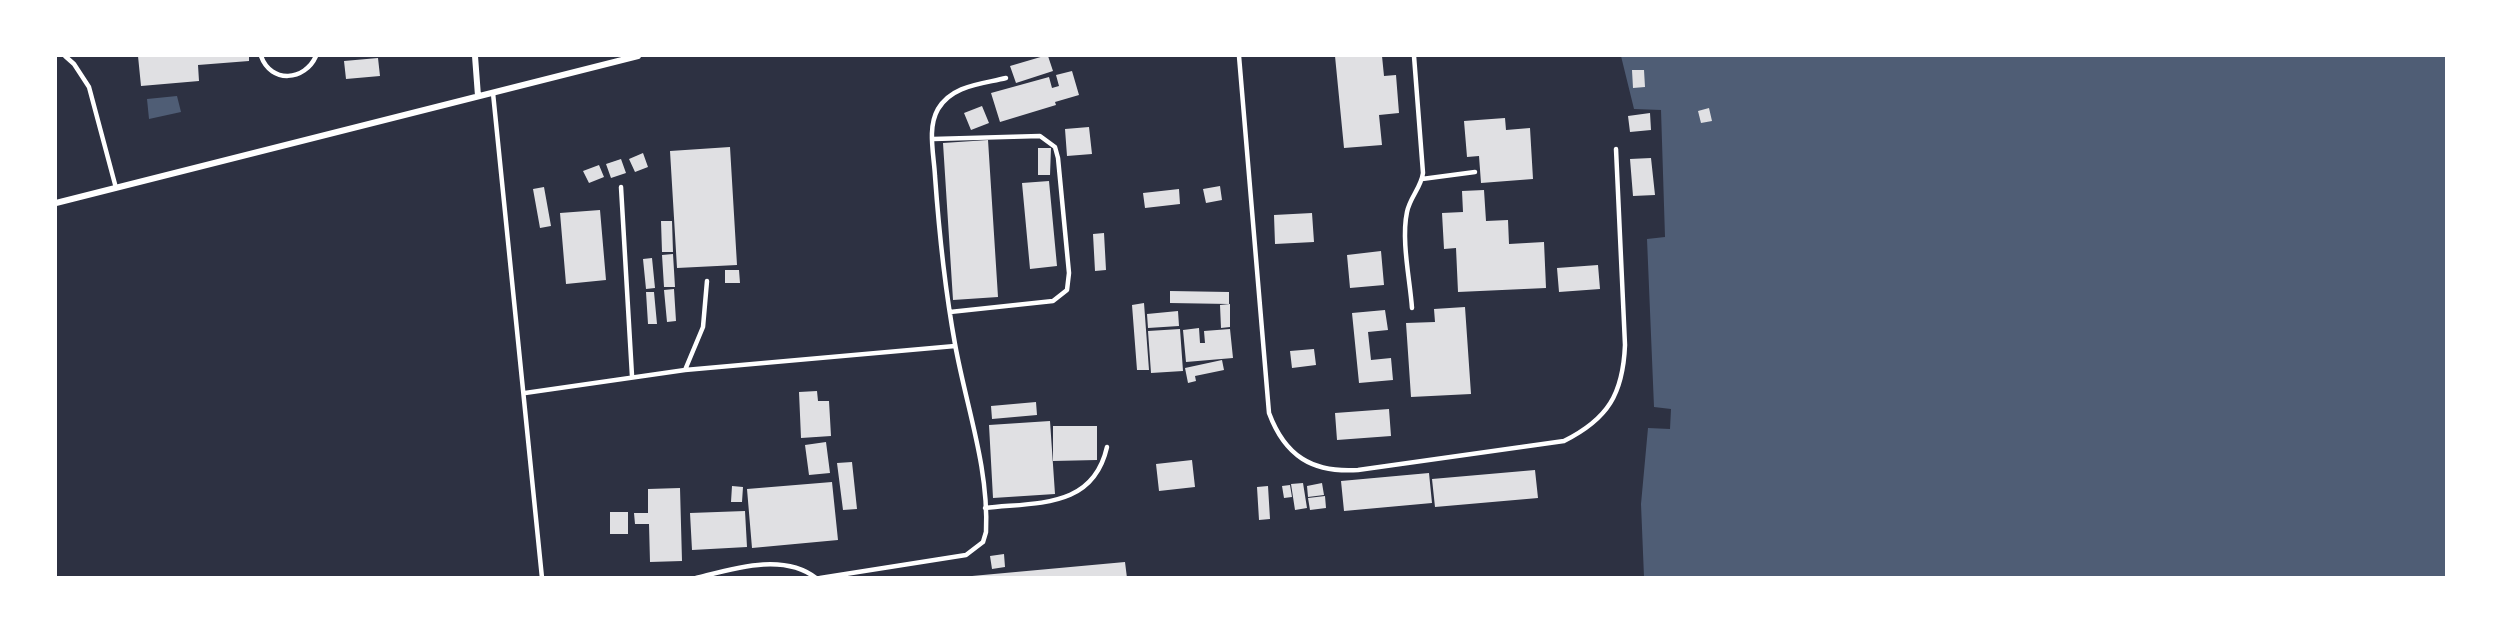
<!DOCTYPE html>
<style>
body{margin:0}
#map{position:relative;width:2502px;height:633px;overflow:hidden;background:#2d3142;font-family:"DM Sans",sans-serif}
canvas{display:block}
.frame{position:absolute;inset:0;border:57px solid #fff;pointer-events:none}
</style>
<div id="map">
<canvas width="2502" height="633"></canvas>
<div class="frame"></div>
</div>
<script>
const c = document.querySelector('canvas').getContext('2d');
c.lineJoin = 'round';
function fillPath(path, color) { c.fillStyle = color; c.fill(path, 'evenodd'); }
function strokePath(path, color, width, dash) { c.strokeStyle = color; c.lineWidth = width; c.lineCap = dash ? 'butt' : 'round'; c.setLineDash(dash || []); c.stroke(path); }
fillPath(new Path2D(`
 M 1621,56 L 2446,56 L 2446,577 L 1644,577 L 1641,504 L 1648,428 L 1670,429 L 1671,409 L 1654,407 L 1647,239 L 1665,237 L 1661,110 L 1634,109 Z
 M 177,96 L 181,112 L 149,119 L 147,99 Z`), '#4f5d75');
fillPath(new Path2D(`
 M 138,56 L 249,56 L 249,61 L 198,65 L 199,81 L 141,86 Z
 M 1044,56 L 1048,56 L 1053,71 L 1016,83 L 1010,66 Z
 M 1335,56 L 1382,56 L 1384,76 L 1396,75 L 1399,113 L 1379,115 L 1382,145 L 1344,148 Z
 M 378,58 L 380,76 L 346,79 L 344,61 Z
 M 1632,70 L 1644,70 L 1645,87 L 1633,88 Z
 M 1072,71 L 1079,95 L 1055,102 L 1056,105 L 1000,122 L 991,93 L 1049,77 L 1052,88 L 1059,86 L 1056,75 Z
 M 982,106 L 989,123 L 971,130 L 964,113 Z
 M 1709,108 L 1712,121 L 1701,123 L 1698,111 Z
 M 1650,113 L 1651,130 L 1630,132 L 1628,116 Z
 M 1505,118 L 1506,130 L 1530,128 L 1533,179 L 1481,183 L 1479,156 L 1467,157 L 1464,121 Z
 M 1089,127 L 1092,154 L 1067,156 L 1065,129 Z
 M 988,140 L 998,297 L 953,300 L 943,143 Z
 M 730,147 L 737,265 L 677,268 L 670,151 Z
 M 1038,148 L 1051,148 L 1050,175 L 1038,175 Z
 M 643,153 L 648,167 L 635,172 L 629,159 Z
 M 1651,158 L 1655,195 L 1633,196 L 1630,159 Z
 M 621,159 L 626,173 L 611,178 L 606,164 Z
 M 599,165 L 604,177 L 589,183 L 583,171 Z
 M 1049,181 L 1057,266 L 1030,269 L 1022,183 Z
 M 1220,186 L 1222,200 L 1206,203 L 1203,189 Z
 M 544,187 L 551,226 L 540,228 L 533,189 Z
 M 1179,189 L 1180,204 L 1145,208 L 1143,193 Z
 M 1484,190 L 1486,221 L 1508,220 L 1509,244 L 1544,242 L 1546,288 L 1458,292 L 1456,248 L 1444,249 L 1442,213 L 1463,212 L 1462,191 Z
 M 600,210 L 606,280 L 566,284 L 560,213 Z
 M 1312,213 L 1314,242 L 1275,244 L 1274,215 Z
 M 661,221 L 672,221 L 673,252 L 662,252 Z
 M 1104,233 L 1106,270 L 1095,271 L 1093,234 Z
 M 1381,251 L 1384,285 L 1350,288 L 1347,255 Z
 M 673,254 L 675,287 L 664,287 L 662,255 Z
 M 652,258 L 655,288 L 646,289 L 643,259 Z
 M 1598,265 L 1600,289 L 1559,292 L 1557,268 Z
 M 725,270 L 739,270 L 740,283 L 725,283 Z
 M 674,289 L 676,321 L 667,322 L 664,290 Z
 M 1170,291 L 1229,292 L 1229,304 L 1170,303 Z
 M 646,292 L 654,292 L 657,324 L 648,324 Z
 M 1144,303 L 1149,370 L 1137,370 L 1132,305 Z
 M 1230,304 L 1230,327 L 1221,328 L 1220,305 Z
 M 1465,307 L 1471,394 L 1411,397 L 1406,323 L 1435,322 L 1434,309 Z
 M 1385,310 L 1388,330 L 1368,332 L 1371,360 L 1391,358 L 1393,380 L 1359,383 L 1352,313 Z
 M 1178,311 L 1179,326 L 1148,328 L 1147,314 Z
 M 1199,328 L 1200,343 L 1205,343 L 1204,331 L 1230,329 L 1233,358 L 1186,362 L 1183,330 Z
 M 1180,329 L 1183,371 L 1151,373 L 1148,331 Z
 M 1314,349 L 1316,365 L 1292,368 L 1290,351 Z
 M 1222,360 L 1224,370 L 1195,376 L 1196,381 L 1188,383 L 1185,368 Z
 M 817,391 L 818,401 L 829,401 L 831,436 L 801,438 L 799,392 Z
 M 1036,402 L 1037,415 L 992,419 L 991,406 Z
 M 1389,409 L 1391,436 L 1337,440 L 1335,413 Z
 M 1050,421 L 1055,494 L 993,498 L 989,425 Z
 M 1053,426 L 1097,426 L 1097,460 L 1053,461 Z
 M 826,442 L 830,473 L 809,475 L 805,445 Z
 M 1192,460 L 1195,487 L 1159,491 L 1156,464 Z
 M 852,462 L 857,509 L 843,510 L 837,463 Z
 M 1535,470 L 1538,498 L 1435,507 L 1432,479 Z
 M 1429,473 L 1432,503 L 1344,511 L 1341,481 Z
 M 832,482 L 838,540 L 752,548 L 747,489 Z
 M 1303,483 L 1307,508 L 1295,510 L 1291,484 Z
 M 1322,483 L 1324,495 L 1308,497 L 1307,486 Z
 M 1290,485 L 1292,497 L 1284,498 L 1282,486 Z
 M 732,486 L 743,487 L 742,502 L 731,502 Z
 M 1268,486 L 1270,519 L 1259,520 L 1257,487 Z
 M 680,488 L 682,561 L 650,562 L 649,524 L 635,524 L 634,513 L 648,513 L 648,489 Z
 M 1325,496 L 1326,508 L 1310,510 L 1308,498 Z
 M 745,511 L 747,547 L 692,550 L 690,513 Z
 M 610,512 L 628,512 L 628,534 L 610,534 Z
 M 1004,554 L 1005,567 L 992,569 L 990,556 Z
 M 1125,562 L 1127,578 L 972,578 L 972,576 Z`), '#e0e0e3');
strokePath(new Path2D(`
 M 65,56 L 74,64 L 89,87 L 116,188
 M 261,56 C 271,84 305,81 316,56
 M 1239,56 L 1269,413 C 1285,456 1312,473 1358,470 L 1564,441 C 1608,419 1623,394 1625,345 L 1616,149
 M 493,93 L 542,578
 M 933,139 L 1040,136 L 1055,147 L 1058,158 L 1069,273 L 1067,290 L 1053,301 L 950,312
 M 1422,179 L 1475,172
 M 621,187 L 632,376
 M 1412,308 C 1410,280 1401,240 1407,212 C 1410,197 1421,188 1423,173 L 1414,56
 M 685,370 L 703,327 L 707,281
 M 525,393 L 685,370 L 955,346
 M 985,508 C 1037,502 1093,509 1107,447
 M 696,578 C 732,569 783,552 816,578
 M 820,578 L 966,555 L 983,542 L 986,532 C 989,467 966,406 955,344 C 945,289 939,232 935,176 C 934,155 927,128 938,109 C 952,85 982,84 1006,78`), '#fff', 4.5);
strokePath(new Path2D(`
 M 475,56 L 478,96
 M 56,203 L 638,56`), '#fff', 6);
</script>
